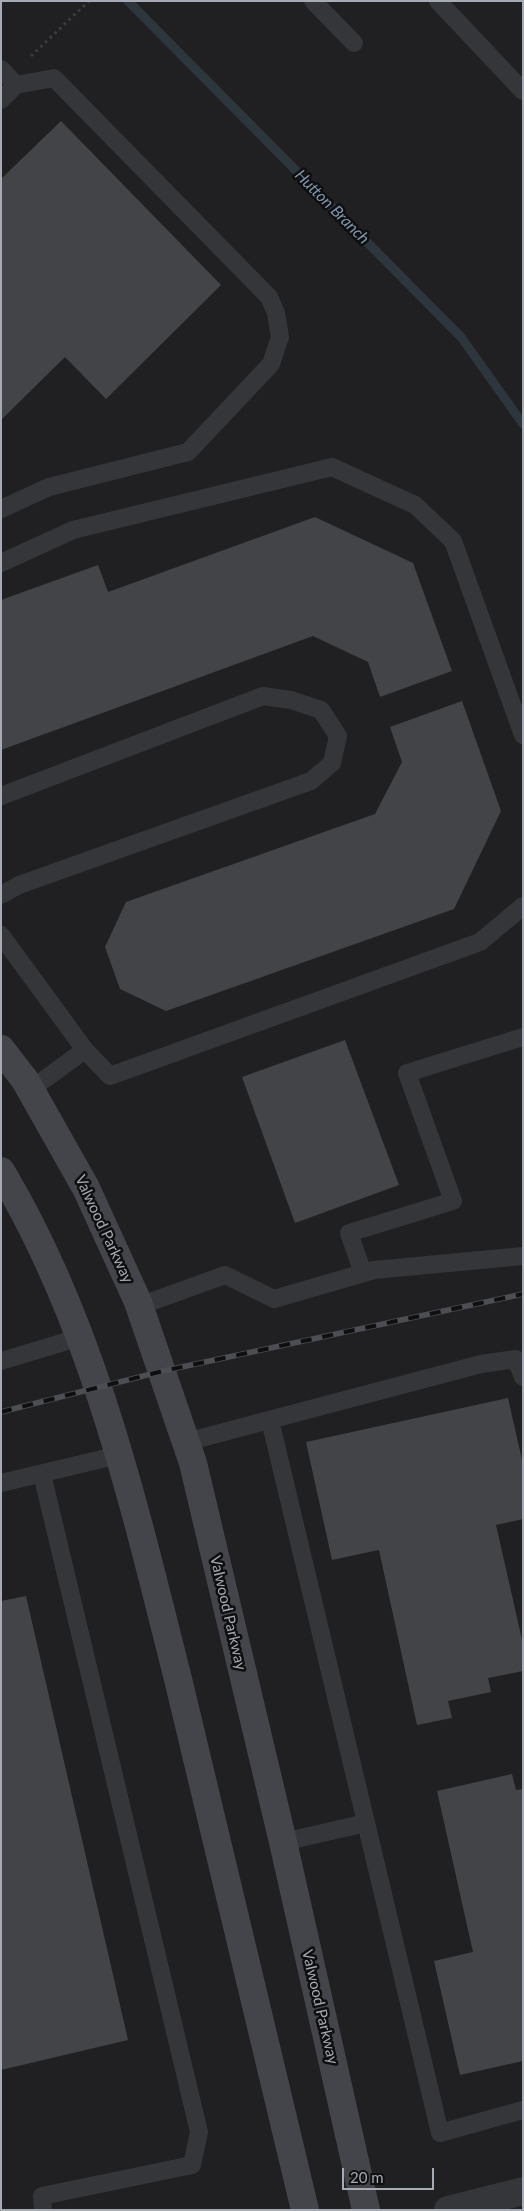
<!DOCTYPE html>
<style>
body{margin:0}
#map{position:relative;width:524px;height:2211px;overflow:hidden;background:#141415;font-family:Lato,sans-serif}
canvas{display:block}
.frame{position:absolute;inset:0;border:2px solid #a6abb5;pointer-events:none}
.scale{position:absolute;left:342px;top:2168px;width:92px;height:22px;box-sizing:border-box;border:2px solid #a6abb5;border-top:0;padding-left:6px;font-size:15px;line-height:18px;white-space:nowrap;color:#a6abb5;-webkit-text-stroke:4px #0f0f10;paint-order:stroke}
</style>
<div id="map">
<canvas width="524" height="2211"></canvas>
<div class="frame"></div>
<div class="scale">20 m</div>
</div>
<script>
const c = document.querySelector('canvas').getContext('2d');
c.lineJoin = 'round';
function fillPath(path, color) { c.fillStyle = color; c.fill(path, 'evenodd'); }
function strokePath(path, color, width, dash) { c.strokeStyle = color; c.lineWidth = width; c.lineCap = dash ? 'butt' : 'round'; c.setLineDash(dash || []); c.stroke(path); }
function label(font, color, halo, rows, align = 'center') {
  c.font = font + ' Lato,sans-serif'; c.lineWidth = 5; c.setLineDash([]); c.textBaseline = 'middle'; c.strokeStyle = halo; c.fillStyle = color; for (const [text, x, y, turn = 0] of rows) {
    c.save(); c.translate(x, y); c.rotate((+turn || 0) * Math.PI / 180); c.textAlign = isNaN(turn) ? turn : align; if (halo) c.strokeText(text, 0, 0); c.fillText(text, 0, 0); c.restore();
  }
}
fillPath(new Path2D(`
 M 1,1 L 523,1 L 523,2210 L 1,2210 Z`), '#202022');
strokePath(new Path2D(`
 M 128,1 L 461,337 L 523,424`), '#2e363d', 9);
fillPath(new Path2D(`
 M 61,121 L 221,285 L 106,399 L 65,357 L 1,420 L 1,179 Z
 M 315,517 L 413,563 L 452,671 L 380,697 L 368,662 L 313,636 L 1,750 L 1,600 L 98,565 L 108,592 Z
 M 462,701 L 501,811 L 454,909 L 166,1011 L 120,989 L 105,947 L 126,902 L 375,814 L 402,762 L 390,727 Z
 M 345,1040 L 399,1185 L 295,1223 L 242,1077 Z
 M 508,1398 L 523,1464 L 523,1519 L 496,1525 L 523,1644 L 523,1671 L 488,1678 L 491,1692 L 448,1701 L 452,1718 L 417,1725 L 379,1550 L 332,1560 L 306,1442 Z
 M 26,1596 L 128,2040 L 1,2070 L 1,1601 Z
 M 512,1774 L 516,1790 L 523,1789 L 523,2061 L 460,2075 L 434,1961 L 473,1952 L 437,1791 Z`), '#434448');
strokePath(new Path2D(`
 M 31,56 L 89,1`), '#3b3d41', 3, [2.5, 4]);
strokePath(new Path2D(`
 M 313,1 L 354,43
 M 438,1 L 523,91
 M 1,69 L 16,85 L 54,78 L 269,297 L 276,313 L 280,337 L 271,364 L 188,452 L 49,487 L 1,509
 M 1,100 L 16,85
 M 1,563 L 73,530 L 332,467 L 415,505 L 453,541 L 523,735
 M 1,796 L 263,696 L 291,700 L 321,710 L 338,736 L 332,763 L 311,781 L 19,885 L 1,895
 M 1,935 L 85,1050 L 110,1076 L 480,942 L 523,906
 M 31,1089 L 85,1050
 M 363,1273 L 349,1233 L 453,1201 L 407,1073 L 523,1037
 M 139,1306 L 225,1275 L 274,1299 L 374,1270 L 523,1256
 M 1,1361 L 81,1337
 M 270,1420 L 440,2133 L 523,2110
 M 186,1442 L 481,1364 L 516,1359 L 523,1377
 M 42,1474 L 199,2132 L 192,2165 L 42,2196 L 43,2210
 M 1,1483 L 119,1455
 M 283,1842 L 366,1823`), '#35363a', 18);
strokePath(new Path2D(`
 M 448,2210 L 523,2191`), '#35363a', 28);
strokePath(new Path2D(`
 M 1,1049 L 25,1080 L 86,1188 L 138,1302 L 193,1463 L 283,1842 L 366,2210
 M 1,1171 C 94,1327 134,1505 178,1679 C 221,1856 263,2033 305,2210`), '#43454a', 28);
const rail = new Path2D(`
 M 1,1412 L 163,1371 L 523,1294`);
strokePath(rail, '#4c4e53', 5.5);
strokePath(rail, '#0f0f10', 4, [11]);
label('15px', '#a6abb5', '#0f0f10', [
 ["Valwood Parkway",104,1229,65],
 ["Valwood Parkway",228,1613,77],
 ["Valwood Parkway",320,2007,77]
]);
label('italic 16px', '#7f98ae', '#0f0f10', [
 ["Hutton Branch",332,207,45]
]);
</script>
